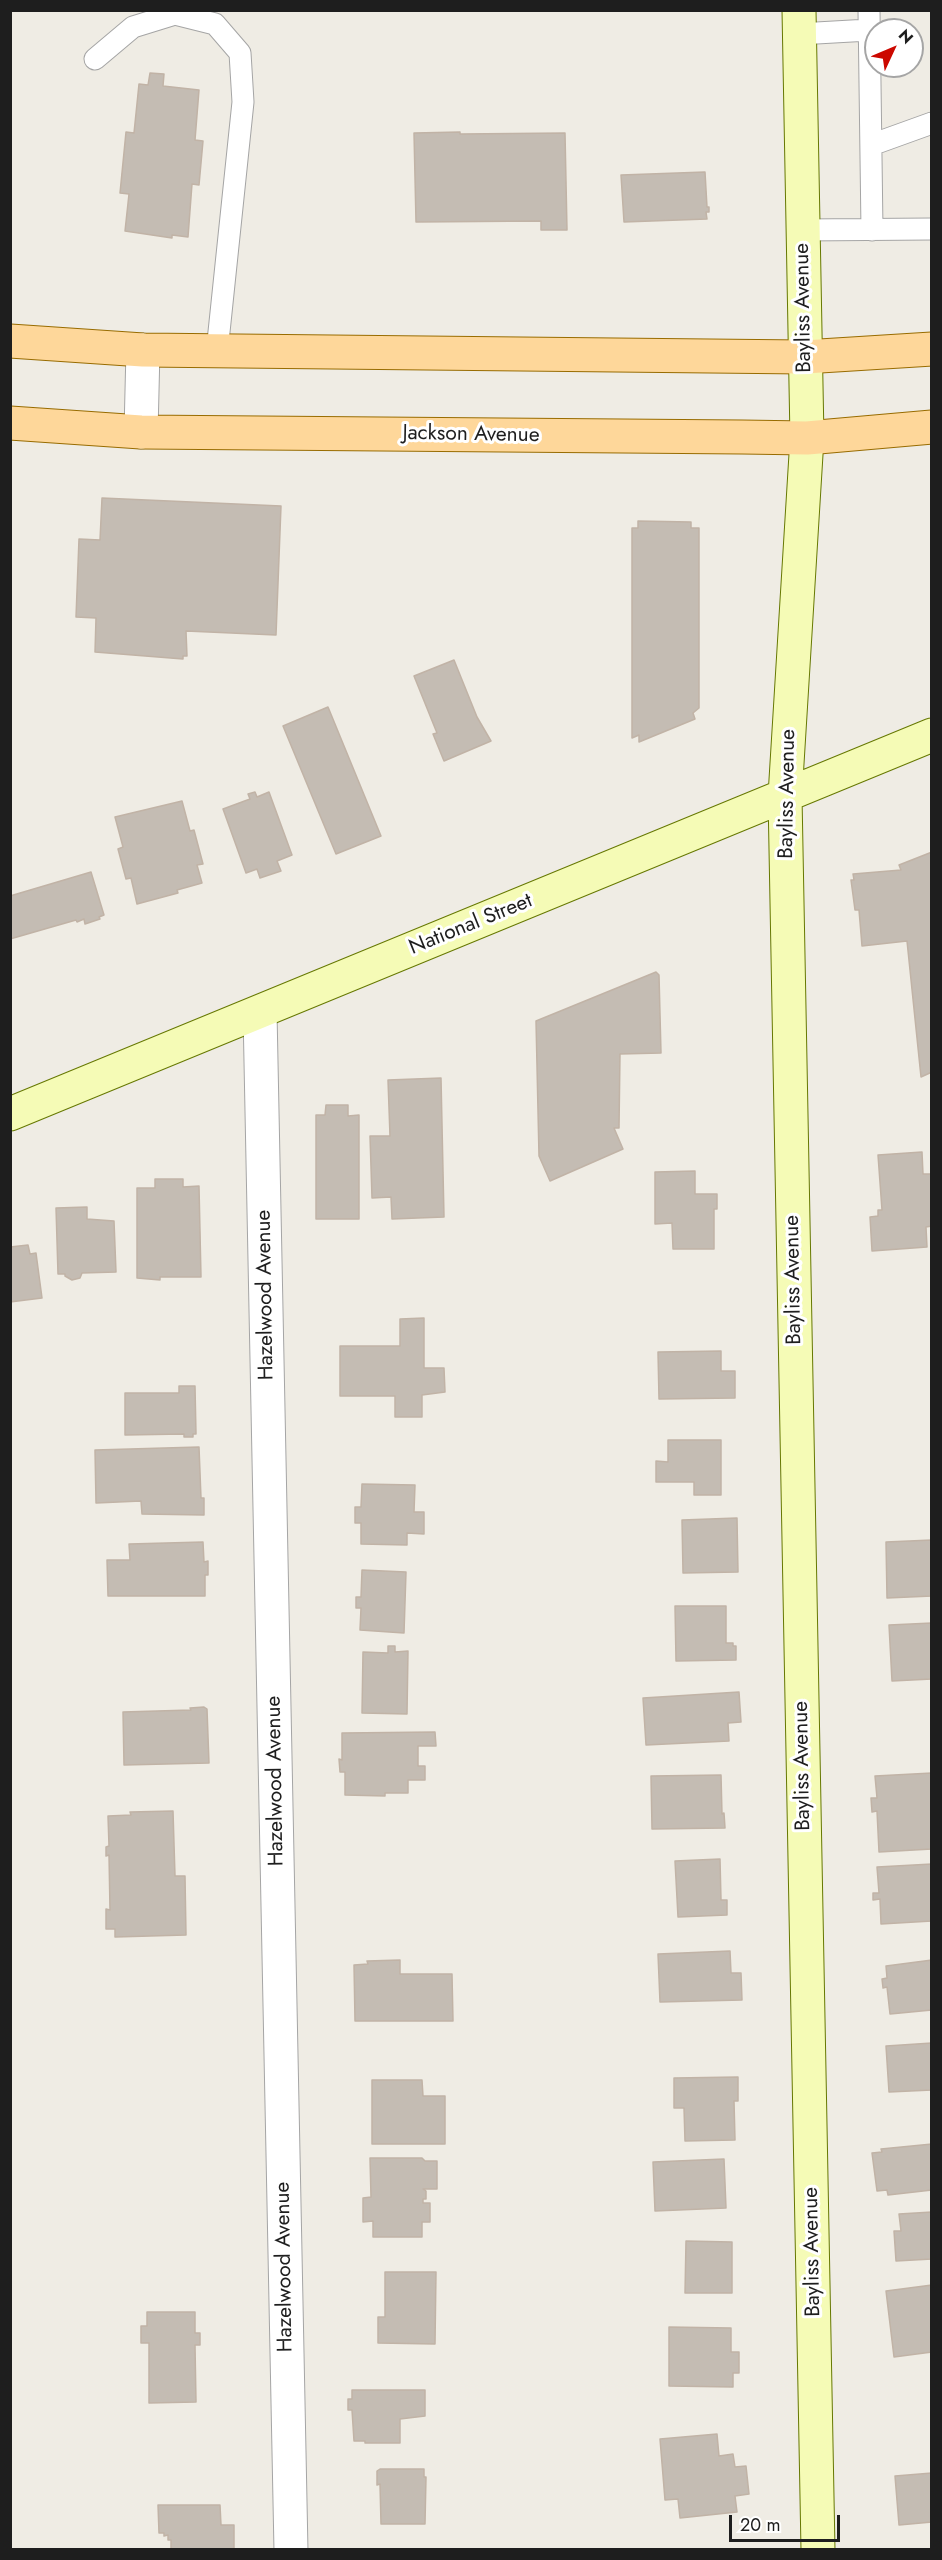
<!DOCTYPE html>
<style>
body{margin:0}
#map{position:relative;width:942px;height:2560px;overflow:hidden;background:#efece4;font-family:Jost,sans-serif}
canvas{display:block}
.frame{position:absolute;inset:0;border:12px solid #1e1e1e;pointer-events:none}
.north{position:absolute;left:864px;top:18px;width:60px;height:60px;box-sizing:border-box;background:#fff;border:2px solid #a5a5a5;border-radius:50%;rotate:46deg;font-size:16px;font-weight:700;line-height:24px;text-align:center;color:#1e1e1e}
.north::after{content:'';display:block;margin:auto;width:21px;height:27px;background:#cc0800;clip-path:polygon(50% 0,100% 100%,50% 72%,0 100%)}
.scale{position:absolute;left:729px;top:2515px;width:111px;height:27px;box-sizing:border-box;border:3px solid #1e1e1e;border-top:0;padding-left:8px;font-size:18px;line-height:21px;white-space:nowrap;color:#1e1e1e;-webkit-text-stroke:4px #fff;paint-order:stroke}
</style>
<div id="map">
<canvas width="942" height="2560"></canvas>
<div class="frame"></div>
<div class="north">N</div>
<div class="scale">20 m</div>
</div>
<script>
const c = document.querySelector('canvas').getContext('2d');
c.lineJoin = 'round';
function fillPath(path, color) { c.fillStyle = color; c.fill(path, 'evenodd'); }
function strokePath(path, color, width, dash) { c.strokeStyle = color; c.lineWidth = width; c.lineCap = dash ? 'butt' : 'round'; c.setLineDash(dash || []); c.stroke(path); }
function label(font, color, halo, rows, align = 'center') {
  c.font = font + ' Jost,sans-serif'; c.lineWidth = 6; c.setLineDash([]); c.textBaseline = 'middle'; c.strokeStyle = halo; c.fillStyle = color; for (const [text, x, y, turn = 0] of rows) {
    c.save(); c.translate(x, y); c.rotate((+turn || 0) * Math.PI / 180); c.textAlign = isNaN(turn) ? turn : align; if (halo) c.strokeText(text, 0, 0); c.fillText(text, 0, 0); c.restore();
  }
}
const building = new Path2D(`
 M 150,73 L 164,74 L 163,86 L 199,90 L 195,140 L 203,141 L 199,185 L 192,184 L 188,237 L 172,235 L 172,238 L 125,231 L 129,194 L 120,193 L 126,132 L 134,133 L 139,84 L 148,85 Z
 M 460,132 L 460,134 L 565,133 L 567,230 L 541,230 L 541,221 L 416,222 L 414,133 Z
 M 705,172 L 707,207 L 709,207 L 709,212 L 706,212 L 707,219 L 624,222 L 621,175 Z
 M 102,498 L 281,506 L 276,635 L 186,631 L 187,656 L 183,656 L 183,659 L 95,652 L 96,618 L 76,617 L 79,539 L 100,540 Z
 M 638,521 L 691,522 L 691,528 L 699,528 L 699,708 L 693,713 L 695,719 L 639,742 L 639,735 L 632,738 L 632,528 L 638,528 Z
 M 454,660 L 477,717 L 491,741 L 444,761 L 433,734 L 437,733 L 414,676 Z
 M 328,707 L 381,836 L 336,854 L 283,726 Z
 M 255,792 L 257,797 L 269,792 L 292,855 L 277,861 L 281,871 L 260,878 L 257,869 L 246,873 L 223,809 L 250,799 L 248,794 Z
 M 182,801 L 190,831 L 194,830 L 203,864 L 197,865 L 202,883 L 177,890 L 178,893 L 137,904 L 131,878 L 126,879 L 118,849 L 123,847 L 115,817 Z
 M 932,852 L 932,1072 L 921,1077 L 907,941 L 862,946 L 859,910 L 855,910 L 851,880 L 854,880 L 853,874 L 901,870 L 899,865 Z
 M 91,872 L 104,915 L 99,917 L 100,919 L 85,924 L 84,919 L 77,922 L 76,920 L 10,939 L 10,896 Z
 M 656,972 L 659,975 L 661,1053 L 620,1054 L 619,1128 L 614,1128 L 623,1149 L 550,1181 L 539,1156 L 536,1021 Z
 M 441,1078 L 444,1217 L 392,1219 L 391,1197 L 372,1198 L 370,1136 L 390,1136 L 388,1080 Z
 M 326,1105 L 348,1105 L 348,1116 L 359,1115 L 359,1219 L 316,1219 L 316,1115 L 325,1115 Z
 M 922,1152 L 923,1174 L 932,1174 L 932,1226 L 926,1227 L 927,1247 L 872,1251 L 870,1217 L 878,1216 L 878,1210 L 882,1210 L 878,1155 Z
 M 695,1171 L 695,1194 L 717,1194 L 717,1209 L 714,1209 L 714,1249 L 673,1249 L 672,1223 L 655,1224 L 655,1172 Z
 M 155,1179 L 183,1179 L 183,1187 L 199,1186 L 201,1277 L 160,1277 L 160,1280 L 137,1278 L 137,1188 L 155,1188 Z
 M 87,1207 L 87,1219 L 114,1221 L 116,1272 L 82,1273 L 80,1278 L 72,1280 L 65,1276 L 65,1274 L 58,1274 L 56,1208 Z
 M 28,1245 L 30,1254 L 36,1253 L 42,1298 L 10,1302 L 10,1247 Z
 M 424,1318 L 424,1368 L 444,1368 L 445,1392 L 422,1395 L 422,1417 L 395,1417 L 395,1396 L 340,1396 L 340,1346 L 400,1346 L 400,1319 Z
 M 721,1351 L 721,1371 L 735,1371 L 735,1398 L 659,1399 L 658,1352 Z
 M 179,1386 L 195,1386 L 196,1434 L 193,1434 L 193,1437 L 184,1437 L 184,1434 L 125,1435 L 125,1393 L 179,1393 Z
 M 668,1440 L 721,1440 L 721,1495 L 694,1495 L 694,1482 L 656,1482 L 656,1461 L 668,1462 Z
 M 199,1447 L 201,1498 L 204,1498 L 204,1515 L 142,1514 L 141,1501 L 96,1503 L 95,1450 Z
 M 362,1484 L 415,1485 L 414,1512 L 424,1512 L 424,1534 L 407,1533 L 407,1545 L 361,1544 L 361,1523 L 355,1523 L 355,1507 L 361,1507 Z
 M 737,1518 L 738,1572 L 683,1573 L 682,1520 Z
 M 932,1540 L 932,1596 L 887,1598 L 886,1542 Z
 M 203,1542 L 204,1562 L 208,1561 L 208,1575 L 205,1575 L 205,1596 L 108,1596 L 107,1560 L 130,1560 L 129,1544 Z
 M 362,1570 L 406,1572 L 404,1633 L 360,1630 L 361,1608 L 356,1608 L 356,1597 L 361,1597 Z
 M 675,1606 L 726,1606 L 726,1643 L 733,1643 L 733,1646 L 736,1646 L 736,1660 L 676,1661 Z
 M 932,1623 L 932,1679 L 892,1681 L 889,1625 Z
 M 388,1646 L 395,1646 L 395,1652 L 408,1651 L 407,1714 L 362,1713 L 363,1652 L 388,1653 Z
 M 739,1692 L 741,1722 L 728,1723 L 729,1741 L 646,1745 L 643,1698 Z
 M 204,1707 L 207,1709 L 209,1763 L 124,1765 L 123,1712 L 191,1710 L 190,1708 Z
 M 435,1732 L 436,1746 L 418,1746 L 418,1766 L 425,1766 L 425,1780 L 408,1780 L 408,1793 L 385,1793 L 385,1796 L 345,1795 L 345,1772 L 340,1772 L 339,1759 L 342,1760 L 342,1733 Z
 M 932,1773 L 932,1849 L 879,1852 L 877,1811 L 872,1812 L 871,1798 L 877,1798 L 875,1776 Z
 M 721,1775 L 722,1814 L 724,1813 L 725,1828 L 652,1829 L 651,1776 Z
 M 173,1811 L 175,1876 L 185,1876 L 186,1935 L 115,1937 L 115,1929 L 106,1929 L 106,1909 L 110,1910 L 109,1855 L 106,1856 L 106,1847 L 109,1846 L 108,1816 L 131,1815 L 130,1812 Z
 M 720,1859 L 721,1900 L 727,1900 L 727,1915 L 678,1917 L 675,1861 Z
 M 932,1864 L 932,1921 L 881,1924 L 880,1899 L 873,1900 L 873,1893 L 879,1893 L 877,1867 Z
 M 730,1951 L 731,1973 L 741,1973 L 742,2000 L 660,2002 L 658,1954 Z
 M 400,1960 L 400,1974 L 452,1974 L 453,2021 L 355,2021 L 354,1965 L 368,1964 L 367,1961 Z
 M 932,1960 L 932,2010 L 890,2014 L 887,1987 L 883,1988 L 882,1979 L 887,1978 L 886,1966 Z
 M 932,2043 L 932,2090 L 889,2092 L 886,2046 Z
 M 738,2077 L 738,2101 L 734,2101 L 735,2140 L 685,2141 L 684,2108 L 674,2108 L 674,2078 Z
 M 372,2080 L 422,2080 L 423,2096 L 445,2096 L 445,2144 L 372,2144 Z
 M 932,2144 L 932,2190 L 888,2195 L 887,2190 L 877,2191 L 872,2153 L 882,2152 L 881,2149 Z
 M 370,2158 L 422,2158 L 425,2161 L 437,2161 L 437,2189 L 423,2189 L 426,2191 L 426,2199 L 423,2199 L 423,2203 L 430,2203 L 430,2222 L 422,2222 L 422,2237 L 373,2237 L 373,2221 L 363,2222 L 363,2198 L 371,2197 Z
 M 724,2159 L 726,2208 L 655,2211 L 653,2162 Z
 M 932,2212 L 932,2259 L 896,2261 L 894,2231 L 901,2231 L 899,2214 Z
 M 686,2241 L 732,2242 L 732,2293 L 685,2293 Z
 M 385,2272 L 436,2272 L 435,2344 L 378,2343 L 378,2317 L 385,2317 Z
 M 932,2285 L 932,2352 L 894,2357 L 886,2291 Z
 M 147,2312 L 195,2312 L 195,2333 L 200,2333 L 200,2345 L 195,2345 L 196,2402 L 149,2403 L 149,2343 L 141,2343 L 141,2326 L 147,2326 Z
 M 669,2327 L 731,2328 L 731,2352 L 739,2352 L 739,2373 L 733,2373 L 733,2387 L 669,2386 Z
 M 352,2390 L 425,2390 L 425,2416 L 400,2419 L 400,2443 L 365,2443 L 365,2441 L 354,2441 L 352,2410 L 348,2410 L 348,2399 L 352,2399 Z
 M 717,2434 L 719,2456 L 733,2454 L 735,2467 L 746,2466 L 749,2494 L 735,2496 L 737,2512 L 680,2518 L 678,2499 L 665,2500 L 660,2439 Z
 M 380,2469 L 424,2469 L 424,2477 L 426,2477 L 425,2524 L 381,2524 L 380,2484 L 377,2485 L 377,2471 Z
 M 932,2473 L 932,2522 L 899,2525 L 895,2476 Z
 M 158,2505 L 220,2505 L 221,2525 L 234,2525 L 234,2550 L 171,2550 L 171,2540 L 168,2540 L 168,2535 L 164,2536 L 164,2533 L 159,2533 Z`);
fillPath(building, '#c4bcb3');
strokePath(building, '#c1b3a6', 1.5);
const lane = new Path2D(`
 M 869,10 L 872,230
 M 799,34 L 869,30
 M 95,59 L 133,27 L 175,14 L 215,24 L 240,53 L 243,102 L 217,351
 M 871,145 L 932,123
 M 802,230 L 932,229`);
const street = new Path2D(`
 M 141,432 L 143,350
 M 260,1012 L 291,2550`);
const secondary = new Path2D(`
 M 799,10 L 807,438 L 785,796 L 818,2550
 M 10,1114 L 932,735`);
const primary = new Path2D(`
 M 10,341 L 143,350 L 804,357 L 932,349
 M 10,423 L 141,432 L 742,437 L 807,438 L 932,427`);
strokePath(lane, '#a5a5a5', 23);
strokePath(street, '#a5a5a5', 35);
strokePath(secondary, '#667802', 35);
strokePath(primary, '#986c00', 35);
strokePath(lane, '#fff', 21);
strokePath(street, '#fff', 33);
strokePath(secondary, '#f5fbb6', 33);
strokePath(primary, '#fed79a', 33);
label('21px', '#1e1e1e', '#fff', [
 ["Bayliss Avenue",804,308,-91],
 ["Jackson Avenue",471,435,1],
 ["Bayliss Avenue",788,794,-89],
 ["National Street",471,925,-22],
 ["Bayliss Avenue",794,1280,-91],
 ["Hazelwood Avenue",266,1295,-91],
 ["Bayliss Avenue",803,1766,-91],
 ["Hazelwood Avenue",276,1781,-91],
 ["Bayliss Avenue",813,2252,-91],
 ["Hazelwood Avenue",285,2267,-91]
]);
</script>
